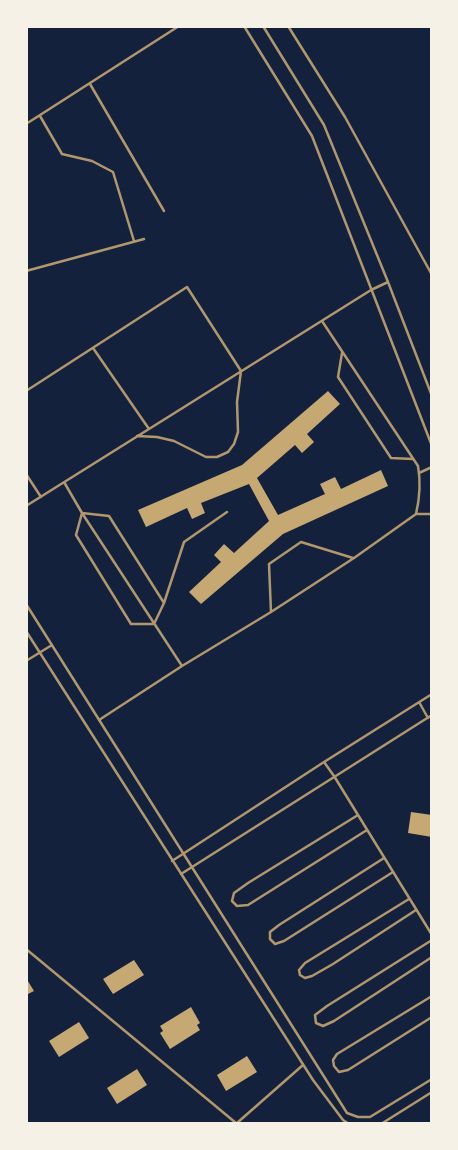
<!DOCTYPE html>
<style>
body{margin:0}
#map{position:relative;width:458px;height:1150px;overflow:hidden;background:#14213d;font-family:"Alegreya Sans",sans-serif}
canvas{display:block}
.frame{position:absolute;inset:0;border:28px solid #f6f1e7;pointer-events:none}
</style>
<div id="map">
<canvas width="458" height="1150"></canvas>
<div class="frame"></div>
</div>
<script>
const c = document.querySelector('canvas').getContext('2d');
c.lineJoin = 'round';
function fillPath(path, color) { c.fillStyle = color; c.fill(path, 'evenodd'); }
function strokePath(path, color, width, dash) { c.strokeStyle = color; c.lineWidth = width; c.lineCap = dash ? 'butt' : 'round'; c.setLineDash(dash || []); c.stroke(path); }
fillPath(new Path2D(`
 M 328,391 L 340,404 L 307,434 L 314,442 L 302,453 L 295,445 L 257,478 L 278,515 L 325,494 L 320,484 L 335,477 L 341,489 L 381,470 L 388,486 L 283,534 L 201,604 L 189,592 L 221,562 L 214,555 L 224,544 L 234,553 L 269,521 L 249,484 L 201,503 L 205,513 L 192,519 L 187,508 L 146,527 L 138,510 L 242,465 Z
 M 411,812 L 432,815 L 432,837 L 408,833 Z
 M 134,960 L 144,975 L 113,994 L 103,979 Z
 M 26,978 L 34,991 L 26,995 Z
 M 191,1007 L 200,1023 L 197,1025 L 200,1030 L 170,1049 L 160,1033 L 163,1031 L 160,1026 Z
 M 79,1022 L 89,1038 L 59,1057 L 49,1041 Z
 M 247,1056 L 257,1072 L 226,1091 L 217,1075 Z
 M 137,1069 L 147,1085 L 117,1104 L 107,1088 Z`), '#c6a872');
strokePath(new Path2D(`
 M 244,26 L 312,136 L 432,446
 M 263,26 L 324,125 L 388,282 L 432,396
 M 288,26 L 345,117 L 432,275
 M 90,84 L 164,211
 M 40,116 L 62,154 L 92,161 L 113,172 L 134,241
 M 26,124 L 179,26
 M 26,271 L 144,239
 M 322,321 L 418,466 C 421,483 420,497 416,514
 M 93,348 L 149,429
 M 342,353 L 338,377 L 391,458 L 413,459
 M 26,391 L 187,287 L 241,371 L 237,402 L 238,432 L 234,444 L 228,452 L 217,457 L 206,457 L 174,441 L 157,437 L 137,436
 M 419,473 L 432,467
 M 26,474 L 41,497
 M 64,482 L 82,513 L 182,666
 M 26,506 L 371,290 L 388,282
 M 82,513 L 109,516 L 164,603 L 154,624 L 131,624 L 76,535 Z
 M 164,603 L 184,542 L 227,512
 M 26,604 L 347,1113 L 358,1117 L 370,1117 L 432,1079
 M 271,612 L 269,564 L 301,542 L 353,558
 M 26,631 L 313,1080 L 343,1120 L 349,1124
 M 26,661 L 52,645
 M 419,702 L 428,718
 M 99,720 L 182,666 L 271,612 L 354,558 L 416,514 L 432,514
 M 324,762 L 334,776 L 432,935
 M 358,815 L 248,883 L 234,893 L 232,901 L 237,906 L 248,905 L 367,830
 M 384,858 L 279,925 L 270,932 L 270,939 L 275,944 L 284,941 L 393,872
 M 172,861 L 324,762 L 432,694
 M 181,874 L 432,715
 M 409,899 L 305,963 L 299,970 L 300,975 L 305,978 L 312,976 L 333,964 L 416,910
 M 432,940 L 327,1006 L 315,1015 L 316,1023 L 323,1026 L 334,1021 L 432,957
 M 26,949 L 236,1123
 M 432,996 L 337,1054 L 333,1060 L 334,1066 L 339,1072 L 348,1070 L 432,1017
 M 237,1123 L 303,1065
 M 381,1124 L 432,1092`), '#b1986c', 2.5);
</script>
